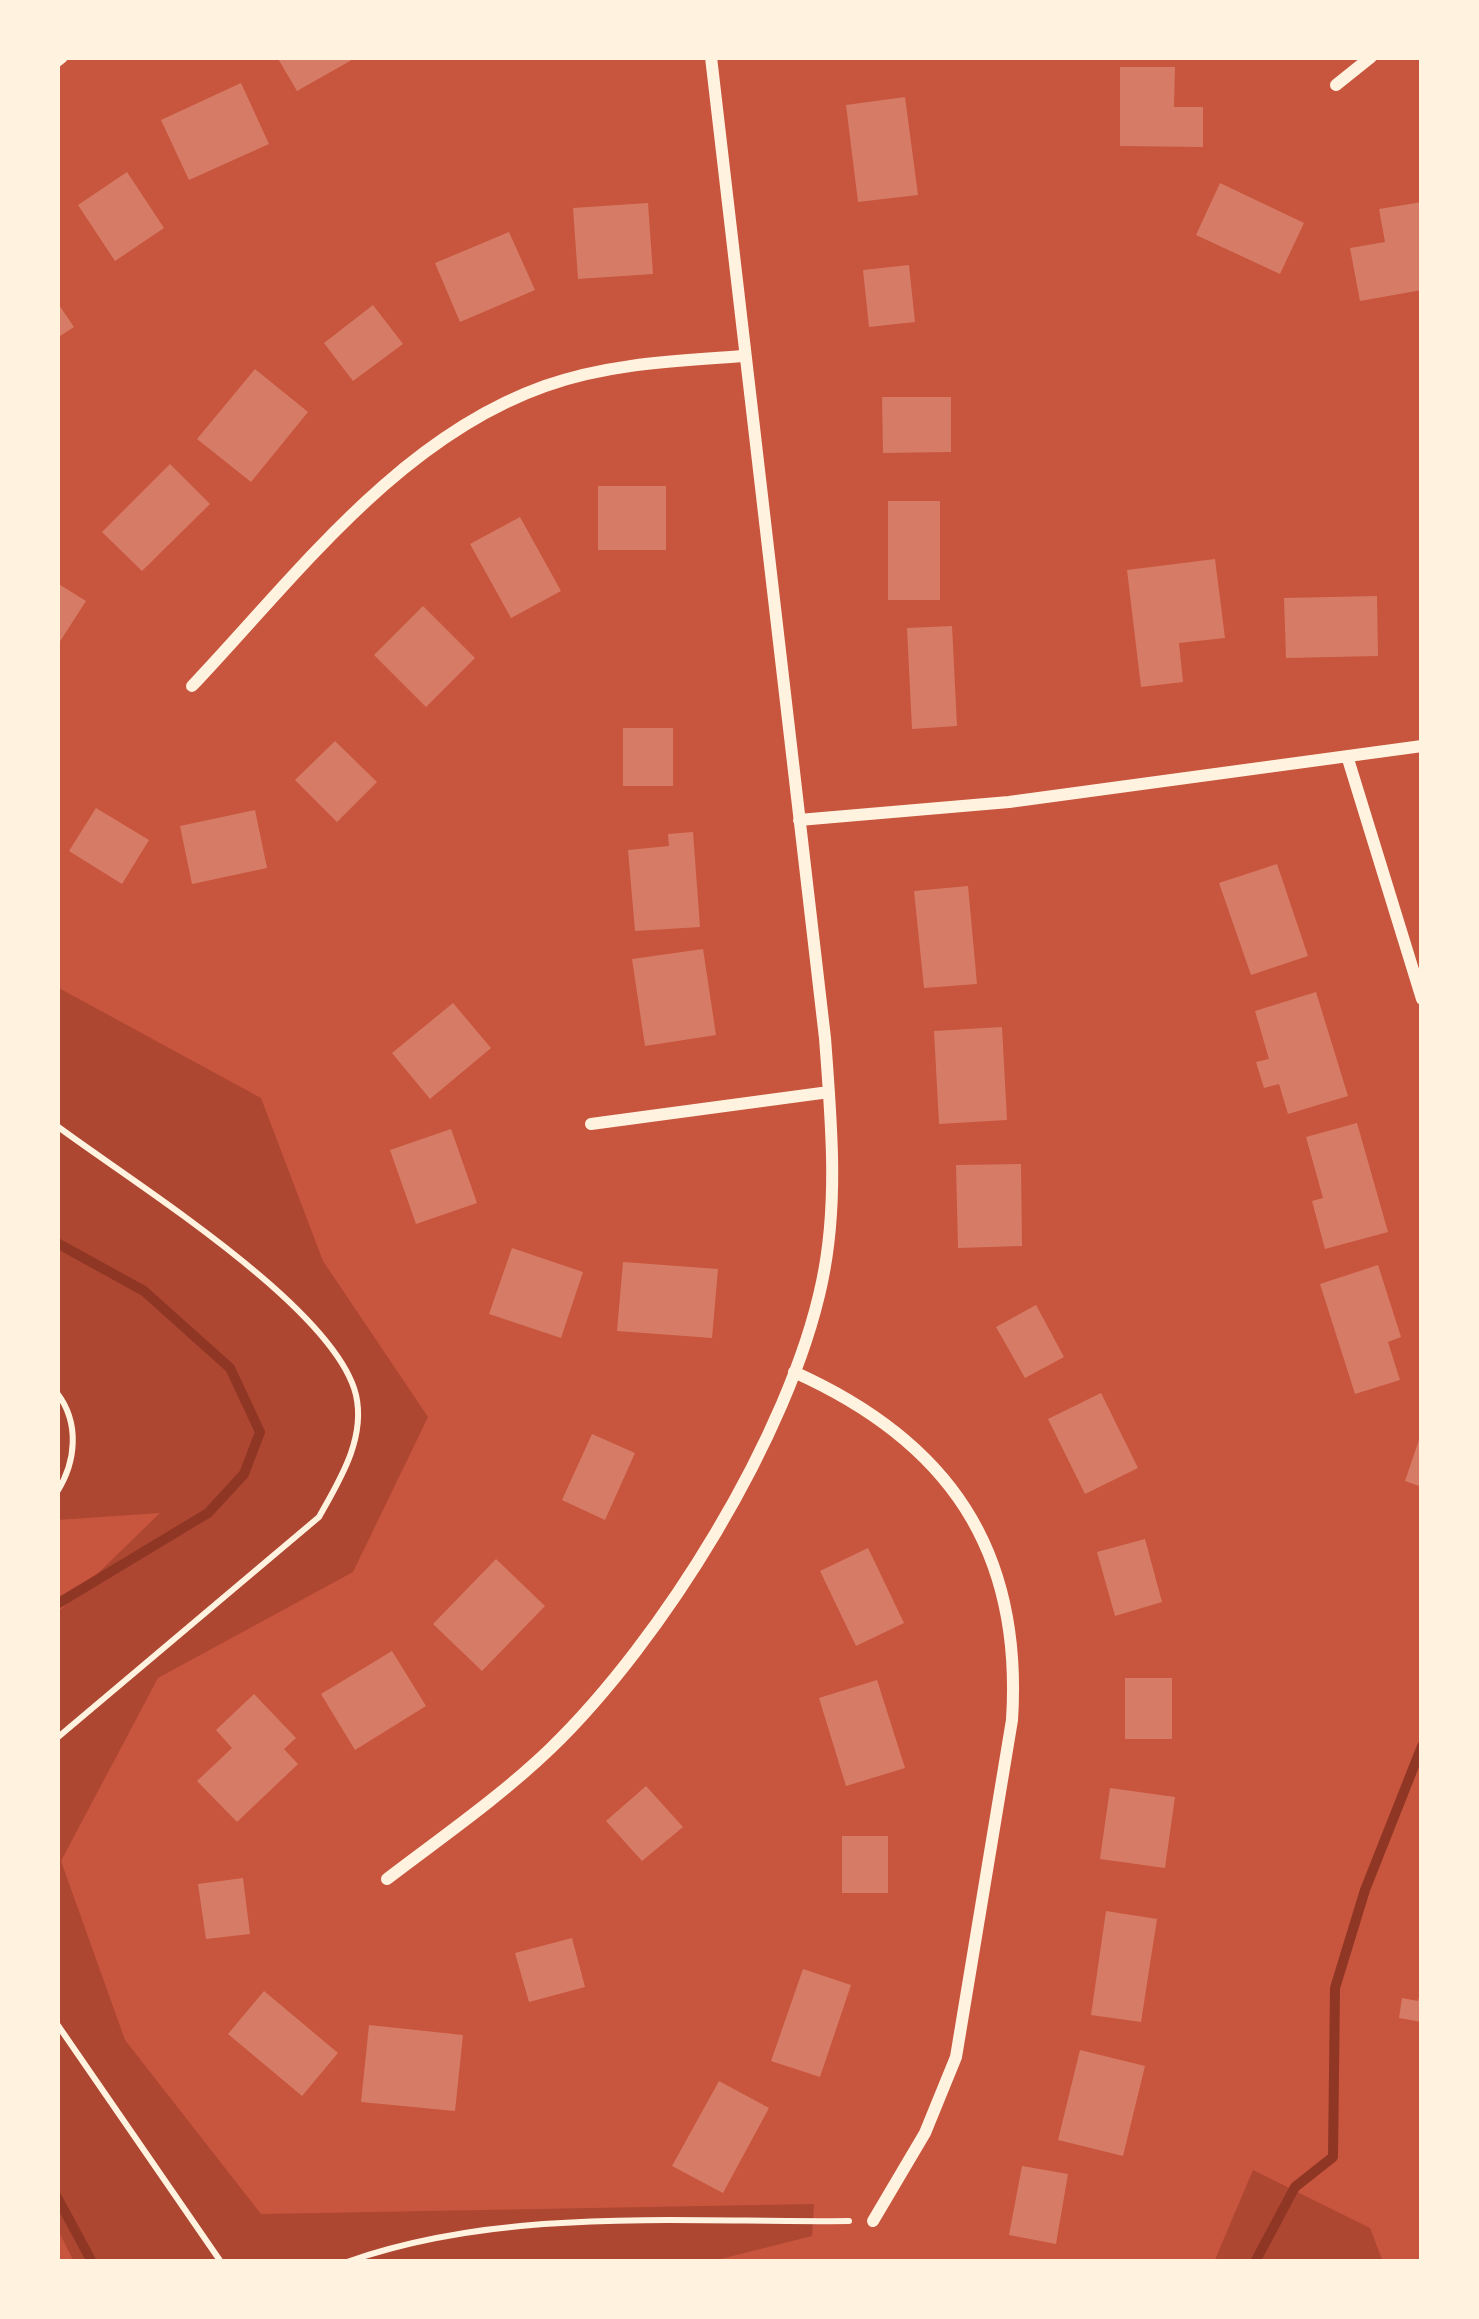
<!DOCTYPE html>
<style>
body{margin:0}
#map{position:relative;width:1479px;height:2319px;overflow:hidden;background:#c8553d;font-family:Inter,sans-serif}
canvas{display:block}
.frame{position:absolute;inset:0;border:60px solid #fff3e0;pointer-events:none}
</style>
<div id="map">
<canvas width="1479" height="2319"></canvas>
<div class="frame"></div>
</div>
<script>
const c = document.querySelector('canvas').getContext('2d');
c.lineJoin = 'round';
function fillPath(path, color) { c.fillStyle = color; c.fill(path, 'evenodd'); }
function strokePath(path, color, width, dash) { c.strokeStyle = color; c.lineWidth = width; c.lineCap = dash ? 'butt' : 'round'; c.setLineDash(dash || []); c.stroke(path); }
fillPath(new Path2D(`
 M 57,987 L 261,1098 L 323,1261 L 428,1417 L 353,1572 L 158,1678 L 61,1861 L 125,2040 L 261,2214 L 814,2204 L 812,2236 L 709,2262 L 74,2262 L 57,2228 L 57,1613 L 160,1513 L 57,1520 Z
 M 1253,2170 L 1370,2228 L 1383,2262 L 1214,2262 Z`), '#ae4732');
strokePath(new Path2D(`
 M 57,1243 L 144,1291 L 230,1368 L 260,1432 L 244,1474 L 208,1513 L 57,1604
 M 57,2197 L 92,2262
 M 1255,2262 L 1295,2187 L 1333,2157 L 1335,1988 L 1365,1890 L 1422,1746`), '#8f3625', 10);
fillPath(new Path2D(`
 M 277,57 L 357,57 L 297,91 Z
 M 1120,67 L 1175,67 L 1174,107 L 1203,107 L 1203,147 L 1120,146 Z
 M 241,83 L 269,144 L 189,180 L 161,120 Z
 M 905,97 L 918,195 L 858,202 L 846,105 Z
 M 127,172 L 164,228 L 115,261 L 78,205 Z
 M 1220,183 L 1304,223 L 1280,274 L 1196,235 Z
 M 1422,202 L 1422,290 L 1360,301 L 1350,248 L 1385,242 L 1379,209 Z
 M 648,203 L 653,274 L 578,279 L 573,208 Z
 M 509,232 L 535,290 L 460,322 L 435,263 Z
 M 909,265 L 915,322 L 869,327 L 863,270 Z
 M 57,302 L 74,327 L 57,338 Z
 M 373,305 L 403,344 L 353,381 L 324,343 Z
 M 255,369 L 308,412 L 251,482 L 197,439 Z
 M 882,397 L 951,397 L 951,452 L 883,453 Z
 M 170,464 L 210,504 L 142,571 L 102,532 Z
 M 598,486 L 666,486 L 666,550 L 598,550 Z
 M 888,501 L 940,501 L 940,600 L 888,600 Z
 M 520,517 L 561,591 L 511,618 L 470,544 Z
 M 1215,559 L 1225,638 L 1179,643 L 1183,682 L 1141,687 L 1127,570 Z
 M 57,583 L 86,601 L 57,646 Z
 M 1377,596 L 1378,656 L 1286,658 L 1284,598 Z
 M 423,606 L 475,658 L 426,707 L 374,655 Z
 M 952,626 L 957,726 L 912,729 L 907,628 Z
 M 623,728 L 673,728 L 673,786 L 623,786 Z
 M 335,741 L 377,782 L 337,822 L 295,780 Z
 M 96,808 L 149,840 L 122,884 L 69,851 Z
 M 255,810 L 267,868 L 192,884 L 180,826 Z
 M 693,832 L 700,927 L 635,931 L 628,850 L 669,846 L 668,834 Z
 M 1277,864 L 1308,956 L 1251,975 L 1219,883 Z
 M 968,886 L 977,984 L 924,988 L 914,891 Z
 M 703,949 L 716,1035 L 645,1046 L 632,959 Z
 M 1316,992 L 1348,1096 L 1288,1114 L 1279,1084 L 1264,1088 L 1256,1062 L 1269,1059 L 1255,1011 Z
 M 453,1003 L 491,1048 L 430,1099 L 392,1053 Z
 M 1002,1027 L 1007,1120 L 939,1124 L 934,1031 Z
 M 1357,1123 L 1388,1232 L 1325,1249 L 1312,1201 L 1323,1198 L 1306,1137 Z
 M 451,1129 L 477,1203 L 416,1224 L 390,1150 Z
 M 1021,1164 L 1022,1246 L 958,1248 L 956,1165 Z
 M 512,1248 L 583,1272 L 561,1338 L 489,1314 Z
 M 623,1262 L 718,1269 L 712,1338 L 617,1331 Z
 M 1378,1265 L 1401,1337 L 1388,1342 L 1400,1380 L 1355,1394 L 1320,1284 Z
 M 1036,1305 L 1064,1357 L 1025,1378 L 996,1327 Z
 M 1101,1393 L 1138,1468 L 1085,1494 L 1048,1419 Z
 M 592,1434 L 635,1453 L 605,1520 L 562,1500 Z
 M 1421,1434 L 1422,1434 L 1422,1487 L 1405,1481 Z
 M 1145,1539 L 1162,1602 L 1115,1616 L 1097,1552 Z
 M 868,1548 L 904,1623 L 856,1646 L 820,1571 Z
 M 496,1559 L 545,1606 L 482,1671 L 433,1624 Z
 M 392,1651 L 426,1706 L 355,1750 L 321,1694 Z
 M 1125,1678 L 1172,1678 L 1172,1739 L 1125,1739 Z
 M 877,1680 L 905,1768 L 846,1786 L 819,1698 Z
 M 254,1694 L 296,1738 L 284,1749 L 298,1764 L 237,1822 L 197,1781 L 232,1748 L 216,1730 Z
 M 646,1786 L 683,1827 L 642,1861 L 606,1821 Z
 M 1110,1788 L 1175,1797 L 1165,1868 L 1100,1859 Z
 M 842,1836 L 888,1836 L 888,1893 L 842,1893 Z
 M 243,1878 L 250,1934 L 206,1939 L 198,1884 Z
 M 1106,1911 L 1157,1919 L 1141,2022 L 1091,2015 Z
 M 572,1938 L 585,1987 L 529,2002 L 515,1953 Z
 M 803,1969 L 851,1985 L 820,2077 L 771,2061 Z
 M 264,1991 L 338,2053 L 302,2096 L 228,2034 Z
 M 1420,1993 L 1422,2022 L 1399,2018 L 1402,1998 L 1418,2001 Z
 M 369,2025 L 463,2035 L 455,2111 L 361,2102 Z
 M 1080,2050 L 1145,2066 L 1123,2156 L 1058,2140 Z
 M 719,2081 L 769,2108 L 723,2193 L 672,2166 Z
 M 1022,2166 L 1068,2174 L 1056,2244 L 1009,2235 Z`), '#d67c66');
strokePath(new Path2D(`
 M 57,1126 C 132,1182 335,1307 356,1395 C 366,1439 339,1481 319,1517 L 57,1738
 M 57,1393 C 80,1423 76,1462 57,1492
 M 57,2024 L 221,2262
 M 347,2262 C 506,2206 684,2223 849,2221`), '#fff3e0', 6);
strokePath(new Path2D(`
 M 57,61 L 62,57
 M 1336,85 L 1371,57
 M 192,686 C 296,576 398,438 545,386 C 610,363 677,361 744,356
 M 1348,759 L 1422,999
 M 799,820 L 1009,802 L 1422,746
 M 591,1124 L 829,1092
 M 794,1372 C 948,1441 1023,1549 1012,1720 L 956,2057 L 925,2133 L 873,2221
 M 387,1879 C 442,1837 500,1797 550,1749 C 662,1641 790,1435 822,1282 C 839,1202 831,1120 825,1038 L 711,57`), '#fff3e0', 12);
</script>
